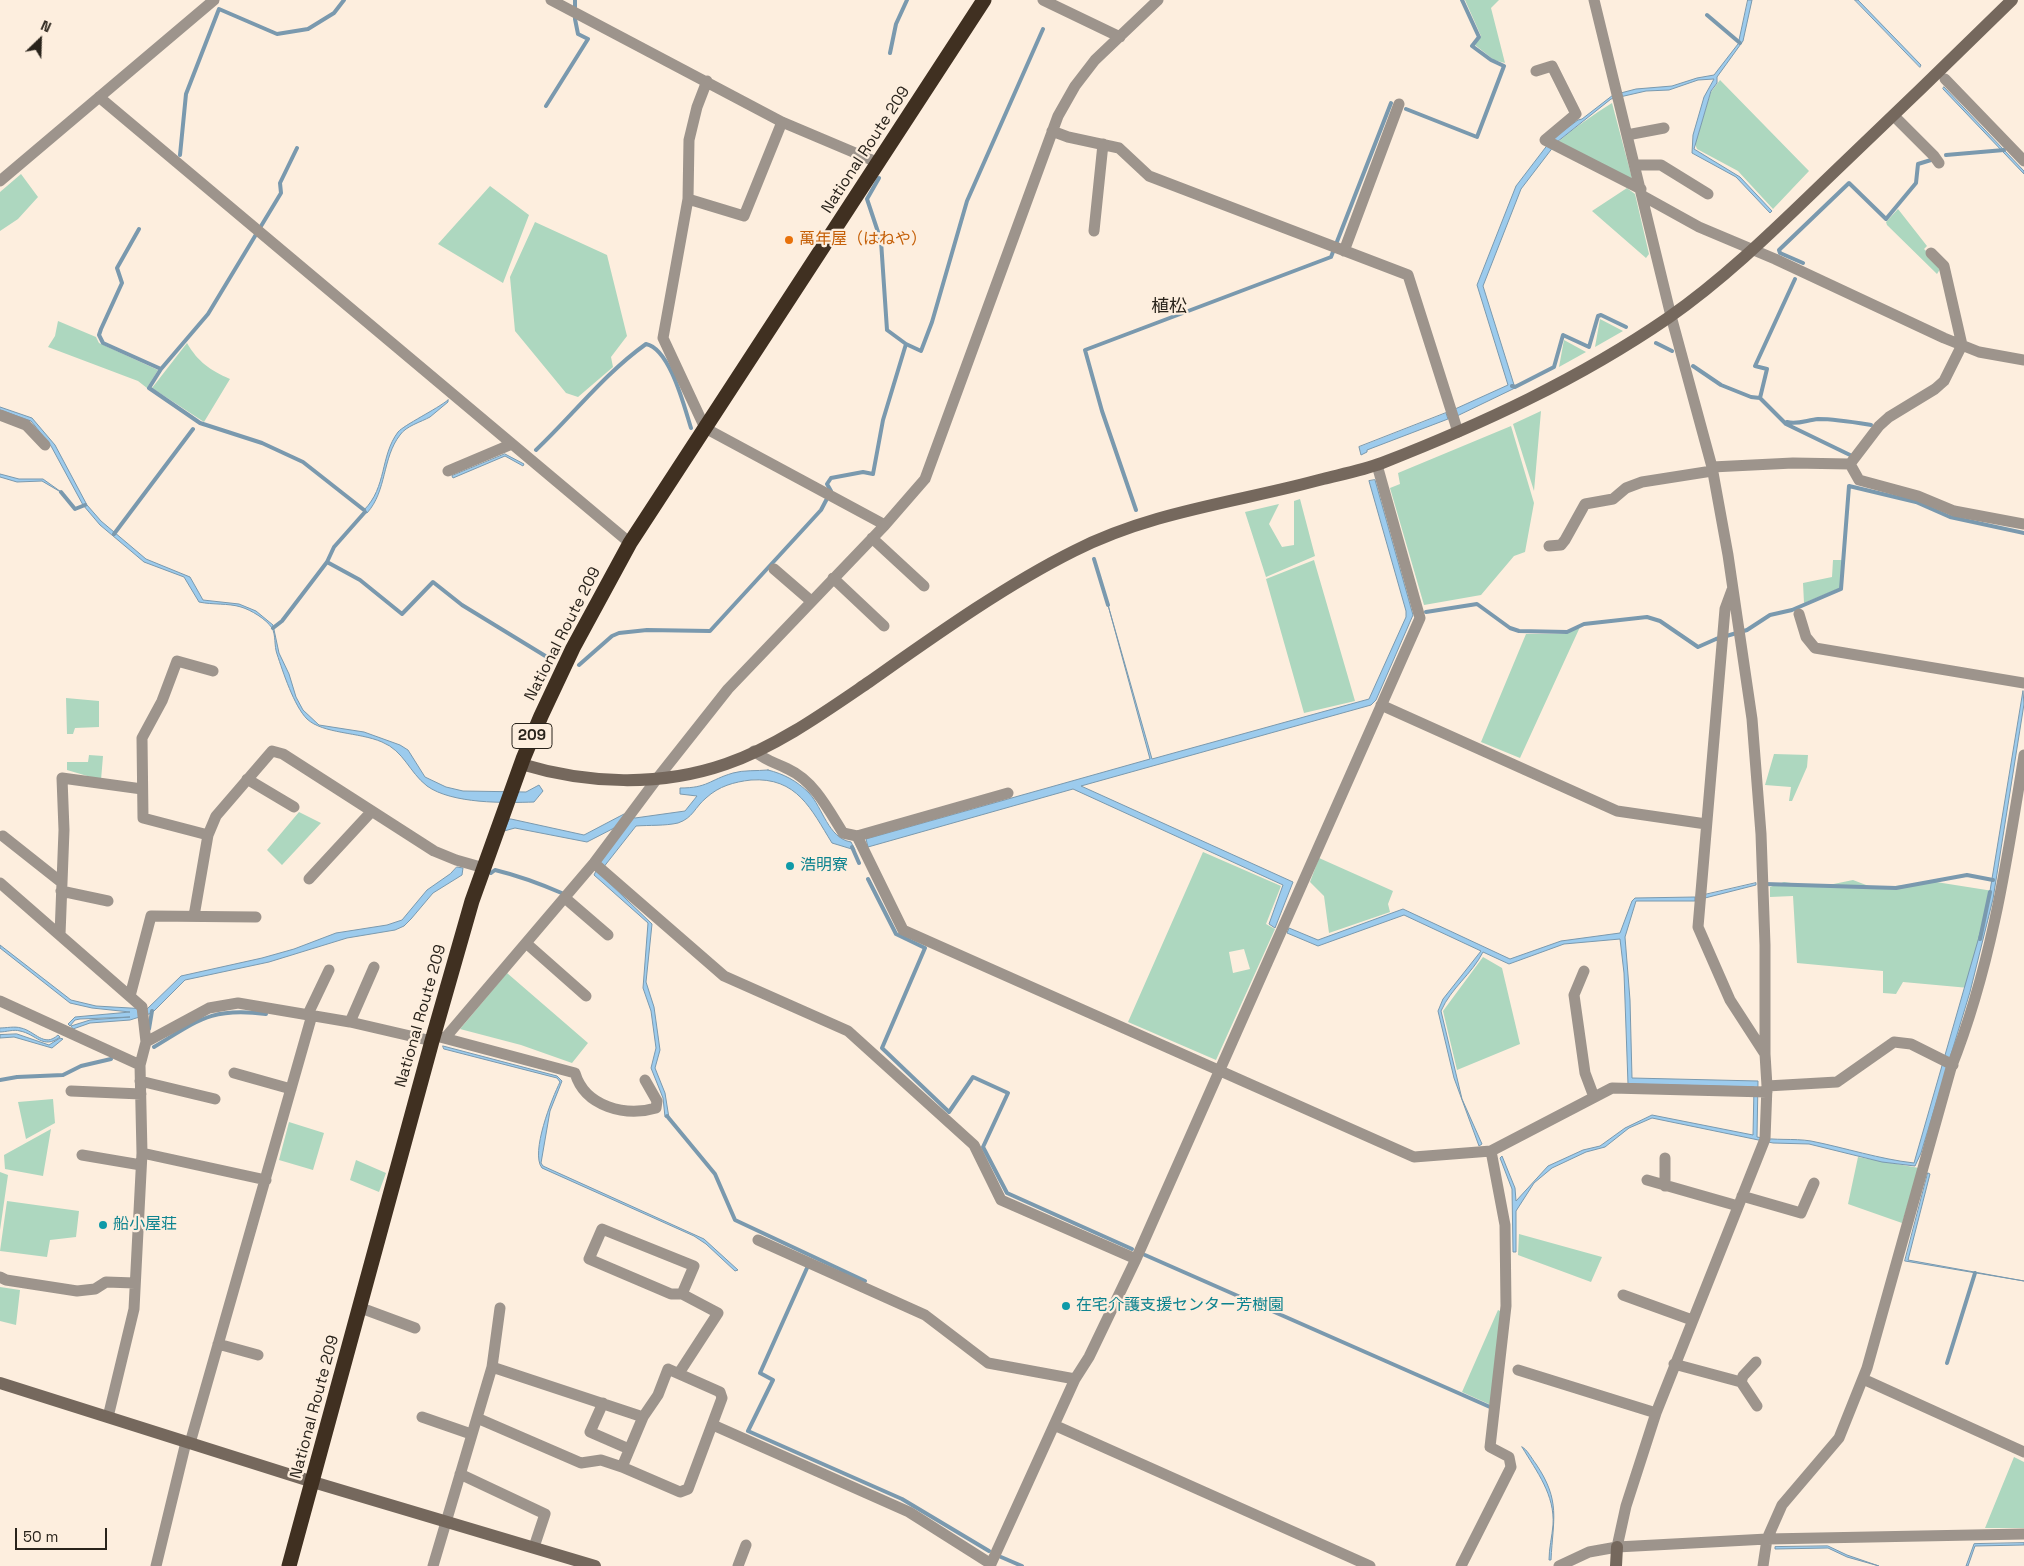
<!DOCTYPE html>
<meta charset="utf-8">
<style>
body{margin:0}
#map{position:relative;width:2024px;height:1566px;overflow:hidden;background:#fdeede;font-family:"Space Grotesk",sans-serif}
canvas{display:block}
.north{position:absolute;left:15px;top:15px;width:50px;height:50px;-webkit-text-stroke:4px #fdeede;paint-order:stroke;rotate:24deg;font-size:14px;font-weight:700;line-height:20px;text-align:center;color:#29231b}
.north::after{content:'';display:block;margin:auto;width:18px;height:22px;background:#29231b;clip-path:polygon(50% 0,100% 100%,50% 72%,0 100%)}
.scale{position:absolute;left:15px;top:1528px;width:92px;height:22px;box-sizing:border-box;border:2px solid #29231b;border-top:0;padding-left:6px;font-size:15px;line-height:18px;white-space:nowrap;color:#29231b;-webkit-text-stroke:4px #fdeede;paint-order:stroke}
</style>
<div id="map">
<canvas width="2024" height="1566"></canvas>
<div class="north">N</div>
<div class="scale">50 m</div>
</div>
<script>
const c = document.querySelector('canvas').getContext('2d');
c.lineJoin = 'round';
function fillPath(path, color) { c.fillStyle = color; c.fill(path, 'evenodd'); }
function strokePath(path, color, width, dash) { c.strokeStyle = color; c.lineWidth = width; c.lineCap = dash ? 'butt' : 'round'; c.setLineDash(dash || []); c.stroke(path); }
function label(font, color, halo, rows, align = 'center') {
  c.font = font + ' "Space Grotesk","Noto Sans JP",sans-serif'; c.lineWidth = 4.5; c.setLineDash([]); c.textBaseline = 'middle'; c.strokeStyle = halo; c.fillStyle = color; for (const [text, x, y, turn = 0] of rows) {
    c.save(); c.translate(x, y); c.rotate((+turn || 0) * Math.PI / 180); c.textAlign = isNaN(turn) ? turn : align; if (halo) c.strokeText(text, 0, 0); c.fillText(text, 0, 0); c.restore();
  }
}
fillPath(new Path2D(`
 M 1465,0 L 1499,0 L 1491,8 L 1505,63 L 1494,60 L 1475,45 L 1481,36 Z
 M 1720,80 L 1809,171 L 1773,209 L 1738,171 L 1697,149 L 1695,144 L 1711,92 Z
 M 1612,103 L 1633,182 L 1558,142 C 1575,127 1593,115 1612,103 Z
 M 21,174 L 38,197 L 18,219 L 0,231 L 0,192 Z
 M 490,186 L 529,215 L 503,283 L 438,244 Z
 M 1627,188 L 1635,194 L 1649,254 L 1646,258 L 1592,211 Z
 M 1898,209 L 1927,246 L 1924,249 L 1942,266 L 1937,274 L 1887,225 L 1886,222 Z
 M 535,222 L 607,255 L 627,336 L 611,357 L 613,367 L 578,397 L 566,393 L 515,331 L 510,277 Z
 M 1600,319 L 1623,331 L 1595,347 Z
 M 58,321 L 96,337 L 99,343 L 158,370 L 147,388 L 138,381 L 48,347 L 55,336 Z
 M 1564,340 L 1586,352 L 1559,367 Z
 M 187,343 C 198,362 210,370 230,379 L 204,422 L 152,388 Z
 M 1541,411 L 1534,491 L 1513,424 Z
 M 1511,426 L 1534,503 L 1525,552 L 1514,556 L 1481,595 L 1424,605 L 1390,488 L 1400,484 L 1398,473 Z
 M 1300,499 L 1315,556 L 1266,577 L 1245,512 L 1279,504 L 1269,524 L 1282,547 L 1294,545 L 1294,501 Z
 M 1314,560 L 1355,701 L 1304,713 L 1266,579 Z
 M 1833,560 L 1842,560 L 1840,588 L 1804,603 L 1803,583 L 1832,577 Z
 M 1580,627 L 1520,758 L 1481,742 L 1526,634 L 1566,634 Z
 M 66,698 L 99,701 L 99,727 L 75,728 L 73,734 L 67,734 Z
 M 1774,754 L 1808,755 L 1807,767 L 1792,801 L 1789,801 L 1791,787 L 1765,785 Z
 M 89,755 L 103,756 L 101,780 L 67,770 L 67,762 L 88,762 Z
 M 299,812 L 321,823 L 282,865 L 267,850 Z
 M 1203,852 L 1281,886 L 1266,924 L 1275,929 L 1216,1060 L 1128,1022 ZM 1244,949 L 1250,969 L 1233,973 L 1229,952 Z
 M 1319,858 L 1393,891 L 1388,904 L 1390,912 L 1329,933 L 1324,896 L 1310,882 Z
 M 1853,880 L 1874,888 L 1936,882 L 1993,891 L 1969,988 L 1903,982 L 1896,994 L 1883,993 L 1883,971 L 1797,963 L 1793,896 L 1770,897 L 1770,887 L 1784,882 L 1819,887 Z
 M 1483,957 L 1502,968 L 1520,1044 L 1457,1070 L 1443,1011 Z
 M 507,973 L 588,1043 L 572,1063 L 521,1045 L 460,1029 Z
 M 53,1099 L 55,1123 L 26,1139 L 18,1102 Z
 M 289,1122 L 324,1133 L 313,1170 L 279,1160 Z
 M 51,1129 L 43,1176 L 5,1169 L 4,1155 Z
 M 1858,1157 L 1919,1168 L 1902,1223 L 1848,1204 Z
 M 356,1160 L 386,1173 L 379,1192 L 350,1180 Z
 M 0,1172 L 8,1175 L 0,1230 Z
 M 7,1201 L 79,1211 L 76,1237 L 50,1240 L 47,1257 L 0,1251 Z
 M 1519,1234 L 1602,1257 L 1591,1282 L 1518,1255 Z
 M 0,1287 L 20,1290 L 16,1325 L 0,1321 Z
 M 1498,1310 L 1502,1312 L 1491,1405 L 1462,1392 Z
 M 2014,1457 L 2024,1462 L 2024,1528 L 1985,1528 Z`), '#add7bf');
const water = new Path2D(`
 M 1748,0 L 1752,0 L 1743,41 L 1717,77 L 1717,83 L 1711,91 L 1694,149 L 1740,177 L 1772,211 L 1770,213 L 1736,177 L 1692,153 L 1693,135 L 1704,97 L 1714,79 L 1698,80 L 1669,90 L 1646,91 L 1611,99 L 1557,142 L 1521,189 L 1483,286 L 1515,388 L 1457,416 L 1455,409 L 1508,385 L 1477,285 L 1516,186 L 1552,139 L 1578,120 L 1582,119 L 1613,95 L 1636,89 L 1672,86 L 1697,78 L 1714,75 L 1738,44 Z
 M 1855,0 L 1858,0 L 1921,65 L 1920,67 Z
 M 1944,87 L 2024,171 L 2024,174 L 1943,89 Z
 M 448,400 L 448,402 C 442,407 436,412 430,417 C 421,422 406,426 400,435 C 382,458 387,491 367,513 L 365,512 L 364,510 C 387,487 380,456 398,432 C 404,425 437,409 448,400 Z
 M 0,407 L 32,418 L 55,445 L 87,505 L 101,521 L 146,559 L 190,577 L 203,600 L 239,604 L 256,611 L 273,625 L 279,653 L 289,674 L 296,697 L 303,710 L 319,725 L 364,732 L 400,745 L 408,750 L 425,777 L 446,787 L 463,791 L 526,792 L 539,785 L 543,791 L 534,802 C 505,803 452,804 427,786 C 409,772 404,751 382,742 C 359,732 323,734 307,719 C 294,706 283,672 277,654 C 274,646 276,635 272,628 C 266,619 251,610 241,607 C 228,603 213,605 199,602 L 184,577 L 144,562 L 100,525 L 83,505 L 51,446 L 31,421 L 0,410 Z
 M 1446,413 L 1448,419 L 1367,450 L 1367,452 L 1361,455 L 1359,447 Z
 M 505,454 L 524,464 L 523,466 L 505,456 L 453,478 L 452,476 Z
 M 0,474 L 19,479 L 43,479 L 64,494 L 42,481 L 17,482 L 0,477 Z
 M 1375,480 L 1413,615 L 1376,700 L 1371,705 L 1081,786 L 1293,882 L 1275,928 L 1269,924 L 1283,885 L 1073,789 L 868,847 L 866,839 L 1150,759 L 1108,605 L 1152,759 L 1369,699 L 1406,617 L 1406,611 L 1369,481 Z
 M 2023,691 L 2024,704 L 1993,899 L 1970,992 L 1921,1153 L 1915,1166 L 1882,1162 L 1809,1144 L 1773,1143 L 1652,1118 L 1629,1128 L 1605,1147 L 1586,1152 L 1552,1168 L 1534,1183 L 1516,1211 L 1516,1252 L 1513,1252 L 1512,1189 L 1500,1158 L 1502,1156 L 1515,1188 L 1516,1201 L 1548,1166 L 1583,1150 L 1600,1146 L 1625,1128 L 1652,1115 L 1753,1135 L 1754,1087 L 1628,1084 L 1624,973 L 1620,939 L 1564,944 L 1509,964 L 1483,952 C 1472,974 1451,988 1441,1011 L 1462,1099 L 1482,1144 L 1479,1146 L 1454,1078 L 1438,1011 L 1443,999 L 1481,951 L 1404,915 L 1318,946 L 1287,933 L 1289,928 L 1318,940 L 1403,909 L 1510,959 L 1561,941 L 1620,933 L 1632,901 L 1635,898 L 1695,897 L 1695,901 L 1636,901 L 1625,937 L 1630,1000 L 1632,1078 L 1758,1081 L 1757,1137 C 1775,1141 1793,1138 1811,1141 C 1846,1148 1879,1159 1914,1163 L 1987,909 Z
 M 768,770 C 784,774 797,781 809,793 C 823,808 828,838 851,842 L 855,850 L 832,843 C 811,809 797,777 751,780 C 734,782 719,786 706,798 C 695,807 693,818 678,823 C 665,826 649,825 636,826 L 599,873 L 652,924 L 646,982 L 654,1007 L 660,1050 L 655,1068 L 665,1093 L 669,1118 L 665,1117 L 663,1098 L 651,1068 L 656,1048 L 651,1011 L 643,988 L 648,923 L 594,875 L 618,826 L 587,842 L 515,828 L 504,831 L 509,819 L 511,819 L 584,835 L 624,814 L 635,818 L 685,811 L 697,796 L 680,794 L 680,788 C 708,788 709,780 733,773 C 743,770 757,771 768,770 Z
 M 457,867 L 463,868 L 462,875 L 433,893 L 411,919 L 404,926 L 395,930 L 347,938 L 269,962 L 185,980 L 152,1013 L 130,1020 L 90,1023 L 73,1029 L 71,1026 L 90,1020 L 130,1017 L 80,1019 L 75,1020 L 70,1026 L 68,1024 L 75,1017 L 130,1012 L 92,1008 L 70,1003 L 0,948 L 0,945 L 71,1000 L 96,1006 L 147,1009 L 181,976 L 262,958 L 294,949 L 336,933 L 387,925 L 402,920 L 427,890 L 450,874 Z
 M 1756,883 L 1756,885 L 1705,898 L 1704,895 Z
 M 0,1028 C 6,1028 15,1026 21,1028 C 35,1031 44,1048 58,1035 L 60,1037 C 43,1050 36,1034 20,1031 C 14,1029 6,1032 0,1032 Z
 M 17,1034 L 49,1045 L 60,1038 L 63,1039 L 52,1048 L 14,1037 L 0,1038 L 0,1035 Z
 M 443,1046 L 557,1076 L 562,1081 L 550,1111 L 541,1163 L 543,1166 L 704,1239 L 738,1270 L 735,1271 L 706,1244 L 694,1236 L 542,1168 C 530,1153 552,1098 560,1082 L 557,1078 L 444,1049 Z
 M 1928,1173 L 1930,1174 L 1908,1260 L 2024,1281 L 1905,1261 Z
 M 1522,1447 C 1527,1449 1532,1459 1536,1464 C 1561,1501 1553,1519 1551,1560 L 1549,1560 C 1549,1548 1552,1537 1553,1525 C 1555,1495 1537,1472 1522,1447 Z
 M 2024,1543 L 2024,1545 L 1975,1546 L 1968,1566 L 1966,1566 L 1974,1544 Z
 M 1828,1546 L 1847,1555 L 1879,1566 L 1847,1557 L 1828,1548 L 1775,1549 L 1775,1547 Z`);
fillPath(water, '#9ccbed');
strokePath(water, '#7a99ae', 1);
strokePath(new Path2D(`
 M 1707,15 L 1740,43
 M 890,53 L 896,24 L 907,0
 M 546,106 L 588,39 L 578,34 L 575,19 L 575,0
 M 1406,109 L 1477,137 L 1504,66 L 1491,60 L 1472,46 L 1479,37 L 1462,0
 M 180,155 L 186,94 L 219,9 L 277,34 L 308,29 L 334,13 L 344,0
 M 1946,155 L 2004,150
 M 879,178 L 867,199 L 881,241 L 887,330 L 906,344
 M 139,229 L 117,268 L 122,283 L 101,329 L 99,335 L 103,343 L 161,369 L 149,388 L 200,423 L 262,443 L 303,462 L 364,510
 M 1803,263 L 1780,253 L 1779,250 L 1849,183 L 1886,219 L 1916,183 L 1918,164 L 1931,160
 M 1656,343 L 1672,351
 M 1693,366 L 1721,385 L 1751,397 L 1760,398 L 1786,424 L 1850,455
 M 161,369 L 208,314 L 281,193 L 280,183 L 297,148
 M 1512,386 L 1515,387 L 1554,367 L 1563,335 L 1589,347 L 1598,316 L 1601,315 L 1626,327
 M 1760,398 L 1767,369 L 1755,366 L 1795,279
 M 1787,422 C 1797,425 1807,420 1818,419 C 1836,419 1853,422 1871,425
 M 536,450 C 573,415 604,374 646,344 C 670,349 684,406 691,428
 M 61,492 L 75,509 L 85,505
 M 1136,510 L 1102,411 L 1085,350 L 1331,257 L 1391,103
 M 365,512 L 334,547 L 327,562 L 360,580 L 402,614 L 433,582 L 462,605 L 547,657
 M 114,534 L 193,429
 M 1094,559 L 1108,605
 M 1426,612 L 1477,604 L 1510,628 L 1519,631 L 1567,632 L 1584,624 L 1647,617 L 1660,621 L 1698,647 L 1716,639 L 1747,630 L 1770,615 L 1792,610 L 1841,589 L 1849,486 L 1916,502 L 1950,517 L 2024,533
 M 273,628 L 282,621 L 327,562
 M 579,665 L 612,636 L 619,633 L 647,630 L 710,631 L 821,510 L 831,491 L 827,484 L 831,478 L 863,472 L 873,474 L 883,420 L 906,344 L 921,351 L 932,322 L 967,201 L 1043,29
 M 852,847 L 859,863
 M 491,873 L 495,870 C 520,876 541,884 564,894
 M 868,879 L 896,934 L 925,948 L 882,1048 L 949,1112 L 973,1077 L 1008,1093 L 983,1147 L 1007,1193 L 1132,1249
 M 1765,884 L 1896,888 L 1967,875 L 1993,880
 M 1980,939 L 1990,892
 M 149,1029 L 152,1011
 M 154,1047 C 199,1020 211,1007 266,1014
 M 0,1080 L 17,1077 L 63,1075 L 81,1066 L 111,1059
 M 667,1116 L 715,1174 L 735,1220 L 865,1281
 M 1145,1255 L 1490,1407
 M 807,1268 L 760,1373 L 773,1380 L 748,1431 L 902,1499 L 989,1551
 M 1947,1363 L 1975,1273
 M 1001,1557 L 1022,1566`), '#7a99ae', 4);
strokePath(new Path2D(`
 M 551,0 L 782,122 L 879,163
 M 1043,0 L 1120,37
 M 1594,0 L 1671,316 L 1712,467 L 1728,555 L 1752,719 L 1761,834 L 1765,945 L 1765,1054 L 1767,1086 L 1765,1139 L 1656,1413 L 1626,1506 L 1617,1547
 M 1536,71 L 1552,66 L 1576,114 L 1545,140 L 1641,189
 M 1945,79 L 2024,161
 M 707,81 L 697,107 L 689,140 L 688,199 L 663,338 L 705,428 L 885,525
 M 99,97 L 630,543
 M 1894,116 L 1934,156 L 1939,163
 M 1052,131 L 1068,137 L 1119,148 L 1149,176 L 1408,275 L 1458,432
 M 1627,135 L 1664,128
 M 1635,165 L 1661,165 L 1708,194
 M 0,181 L 214,0
 M 1643,196 L 1699,227 L 1775,259 L 1944,338 L 1979,352 L 2024,360
 M 688,199 L 744,216 L 782,122
 M 1094,231 L 1103,144
 M 1344,251 L 1399,104
 M 0,415 L 26,425 L 45,445
 M 1850,464 L 1879,426 L 1889,417 L 1935,389 L 1944,381 L 1962,345 L 1944,266 L 1931,253
 M 1712,467 L 1793,463 L 1850,464 L 1859,480 L 1918,496 L 1954,511 L 2024,524
 M 448,471 L 512,444
 M 872,538 L 924,586
 M 1549,546 L 1561,545 L 1565,540 L 1585,504 L 1613,499 L 1626,488 L 1642,482 L 1712,471
 M 774,569 L 811,601
 M 833,578 L 884,626
 M 1732,590 L 1725,609 L 1698,927 L 1730,1000 L 1765,1054
 M 1799,614 L 1806,637 L 1815,648 L 2024,683
 M 1381,705 L 1617,811 L 1706,824
 M 754,751 C 768,762 774,762 788,769 C 814,781 828,809 843,833 L 857,836 L 1008,793
 M 247,779 L 294,807
 M 208,835 L 143,818 L 142,738 L 162,701 L 177,661 L 213,671
 M 3,836 L 61,882
 M 857,836 L 903,930 L 1414,1157 L 1491,1151 L 1612,1088 L 1767,1092
 M 594,863 L 724,976 L 848,1031 L 974,1145 L 1001,1200 L 1136,1259
 M 309,879 L 372,811
 M 0,883 L 142,1007 L 146,1042 L 140,1065 L 142,1153 L 134,1309 L 108,1417
 M 61,891 L 108,901
 M 565,898 L 608,935
 M 194,916 L 208,835 L 216,816 L 272,751 L 283,754 L 434,851 L 456,860 L 484,868
 M 60,935 L 64,830 L 62,778 L 142,789
 M 526,943 L 586,996
 M 1584,971 L 1574,995 L 1585,1073 L 1594,1097
 M 130,996 L 151,916 L 256,917
 M 0,1001 L 140,1065
 M 308,1014 L 329,970
 M 350,1022 L 374,967
 M 440,1037 L 575,1073 C 585,1107 626,1117 656,1108 L 657,1101 L 645,1080
 M 445,1038 L 594,863 L 656,780 L 728,689 L 885,525 L 925,479 L 1058,116 L 1075,86 L 1095,60 L 1158,0
 M 146,1042 L 209,1008 L 238,1003 L 350,1022 L 432,1041
 M 234,1073 L 291,1089
 M 140,1081 L 215,1099
 M 1767,1086 L 1837,1082 L 1894,1042 L 1911,1044 L 1953,1065
 M 71,1091 L 141,1094
 M 142,1153 L 266,1180
 M 82,1155 L 141,1165
 M 1665,1158 L 1665,1186
 M 1647,1180 L 1738,1206
 M 1742,1196 L 1801,1213 L 1814,1183
 M 758,1240 L 925,1315 L 988,1363 L 1075,1379
 M 0,1277 L 6,1280 L 77,1291 L 95,1289 L 106,1282 L 135,1283
 M 1623,1295 L 1692,1320
 M 361,1308 L 415,1328
 M 218,1344 L 258,1355
 M 1756,1362 L 1743,1376 L 1741,1382 L 1757,1406
 M 1674,1364 L 1741,1382
 M 492,1367 L 643,1417
 M 668,1369 L 720,1392 L 722,1398 L 688,1489 L 680,1492 L 622,1467 L 643,1417 L 658,1395 Z
 M 1518,1370 L 1656,1413
 M 679,1373 L 718,1313 L 682,1294 L 671,1294 L 589,1259 L 602,1229 L 694,1266 L 682,1294
 M 1863,1379 L 2024,1452
 M 603,1403 L 590,1432 L 629,1449
 M 422,1417 L 471,1434
 M 477,1418 L 581,1463 L 601,1460 L 622,1467
 M 713,1425 L 909,1512 L 991,1564
 M 1054,1425 L 1370,1566
 M 190,1443 L 312,1015
 M 460,1474 L 545,1514 L 534,1547
 M 156,1566 L 186,1442
 M 433,1566 L 492,1367 L 500,1308
 M 738,1566 L 746,1545
 M 990,1566 L 1075,1379 L 1089,1357 L 1136,1259 L 1420,618 L 1377,465
 M 1461,1566 L 1511,1467 L 1509,1457 L 1490,1447 L 1506,1306 L 1505,1225 L 1491,1151
 M 1559,1566 L 1589,1552 L 1617,1547 L 1767,1539 L 2024,1534
 M 1763,1566 L 1767,1539 L 1782,1505 L 1839,1438 L 1867,1368 L 1951,1068 C 1991,968 2007,861 2024,755`), '#9d948c', 11);
strokePath(new Path2D(`
 M 521,764 C 587,784 660,787 726,764 C 776,747 825,712 869,682 C 933,637 1004,586 1074,551 C 1152,511 1239,502 1323,479 C 1343,474 1363,470 1382,463 C 1482,424 1579,379 1668,318 C 1727,277 1779,225 1831,175 C 1892,117 1952,59 2012,0
 M 0,1383 L 313,1482 L 595,1566
 M 1616,1566 L 1617,1547`), '#75685d', 12);
strokePath(new Path2D(`
 M 289,1566 L 432,1041 L 472,901 L 523,759 L 541,716 L 573,648 L 630,543 L 984,0`), '#403021', 15);
for (const [x, y, r, color] of [
 [789,240,5,"#e8710a"],
 [790,866,5,"#0f9aa8"],
 [103,1225,5,"#0f9aa8"],
 [1066,1306,5,"#0f9aa8"]
]) { const dot = new Path2D(); dot.arc(x, y, r, 0, 2 * Math.PI); c.fillStyle = color; c.fill(dot); strokePath(dot, '#fdeede', 2); }
for (const [x, y, w] of [
 [532,736,40]
]) { const box = new Path2D(); box.roundRect(x - w / 2, y - 12.5, w, 25, 4); c.fillStyle = '#fdeede'; c.fill(box); strokePath(box, '#29231b', 1); }
label('bold 15px', '#29231b', null, [
 ["209",532,736]
]);
label('16px', '#29231b', '#fdeede', [
 ["National Route 209",866,150,-57],
 ["National Route 209",563,634,-63],
 ["National Route 209",421,1016,-74],
 ["National Route 209",315,1407,-75]
]);
label('16px', '#c56008', '#fdeede', [
 ["萬年屋（はねや）",799,240]
], 'left');
label('16px', '#0d838f', '#fdeede', [
 ["浩明寮",800,866],
 ["船小屋荘",113,1225],
 ["在宅介護支援センター芳樹園",1076,1306]
], 'left');
label('18px', '#29231b', '#fdeede', [
 ["植松",1169,307]
]);
</script>
